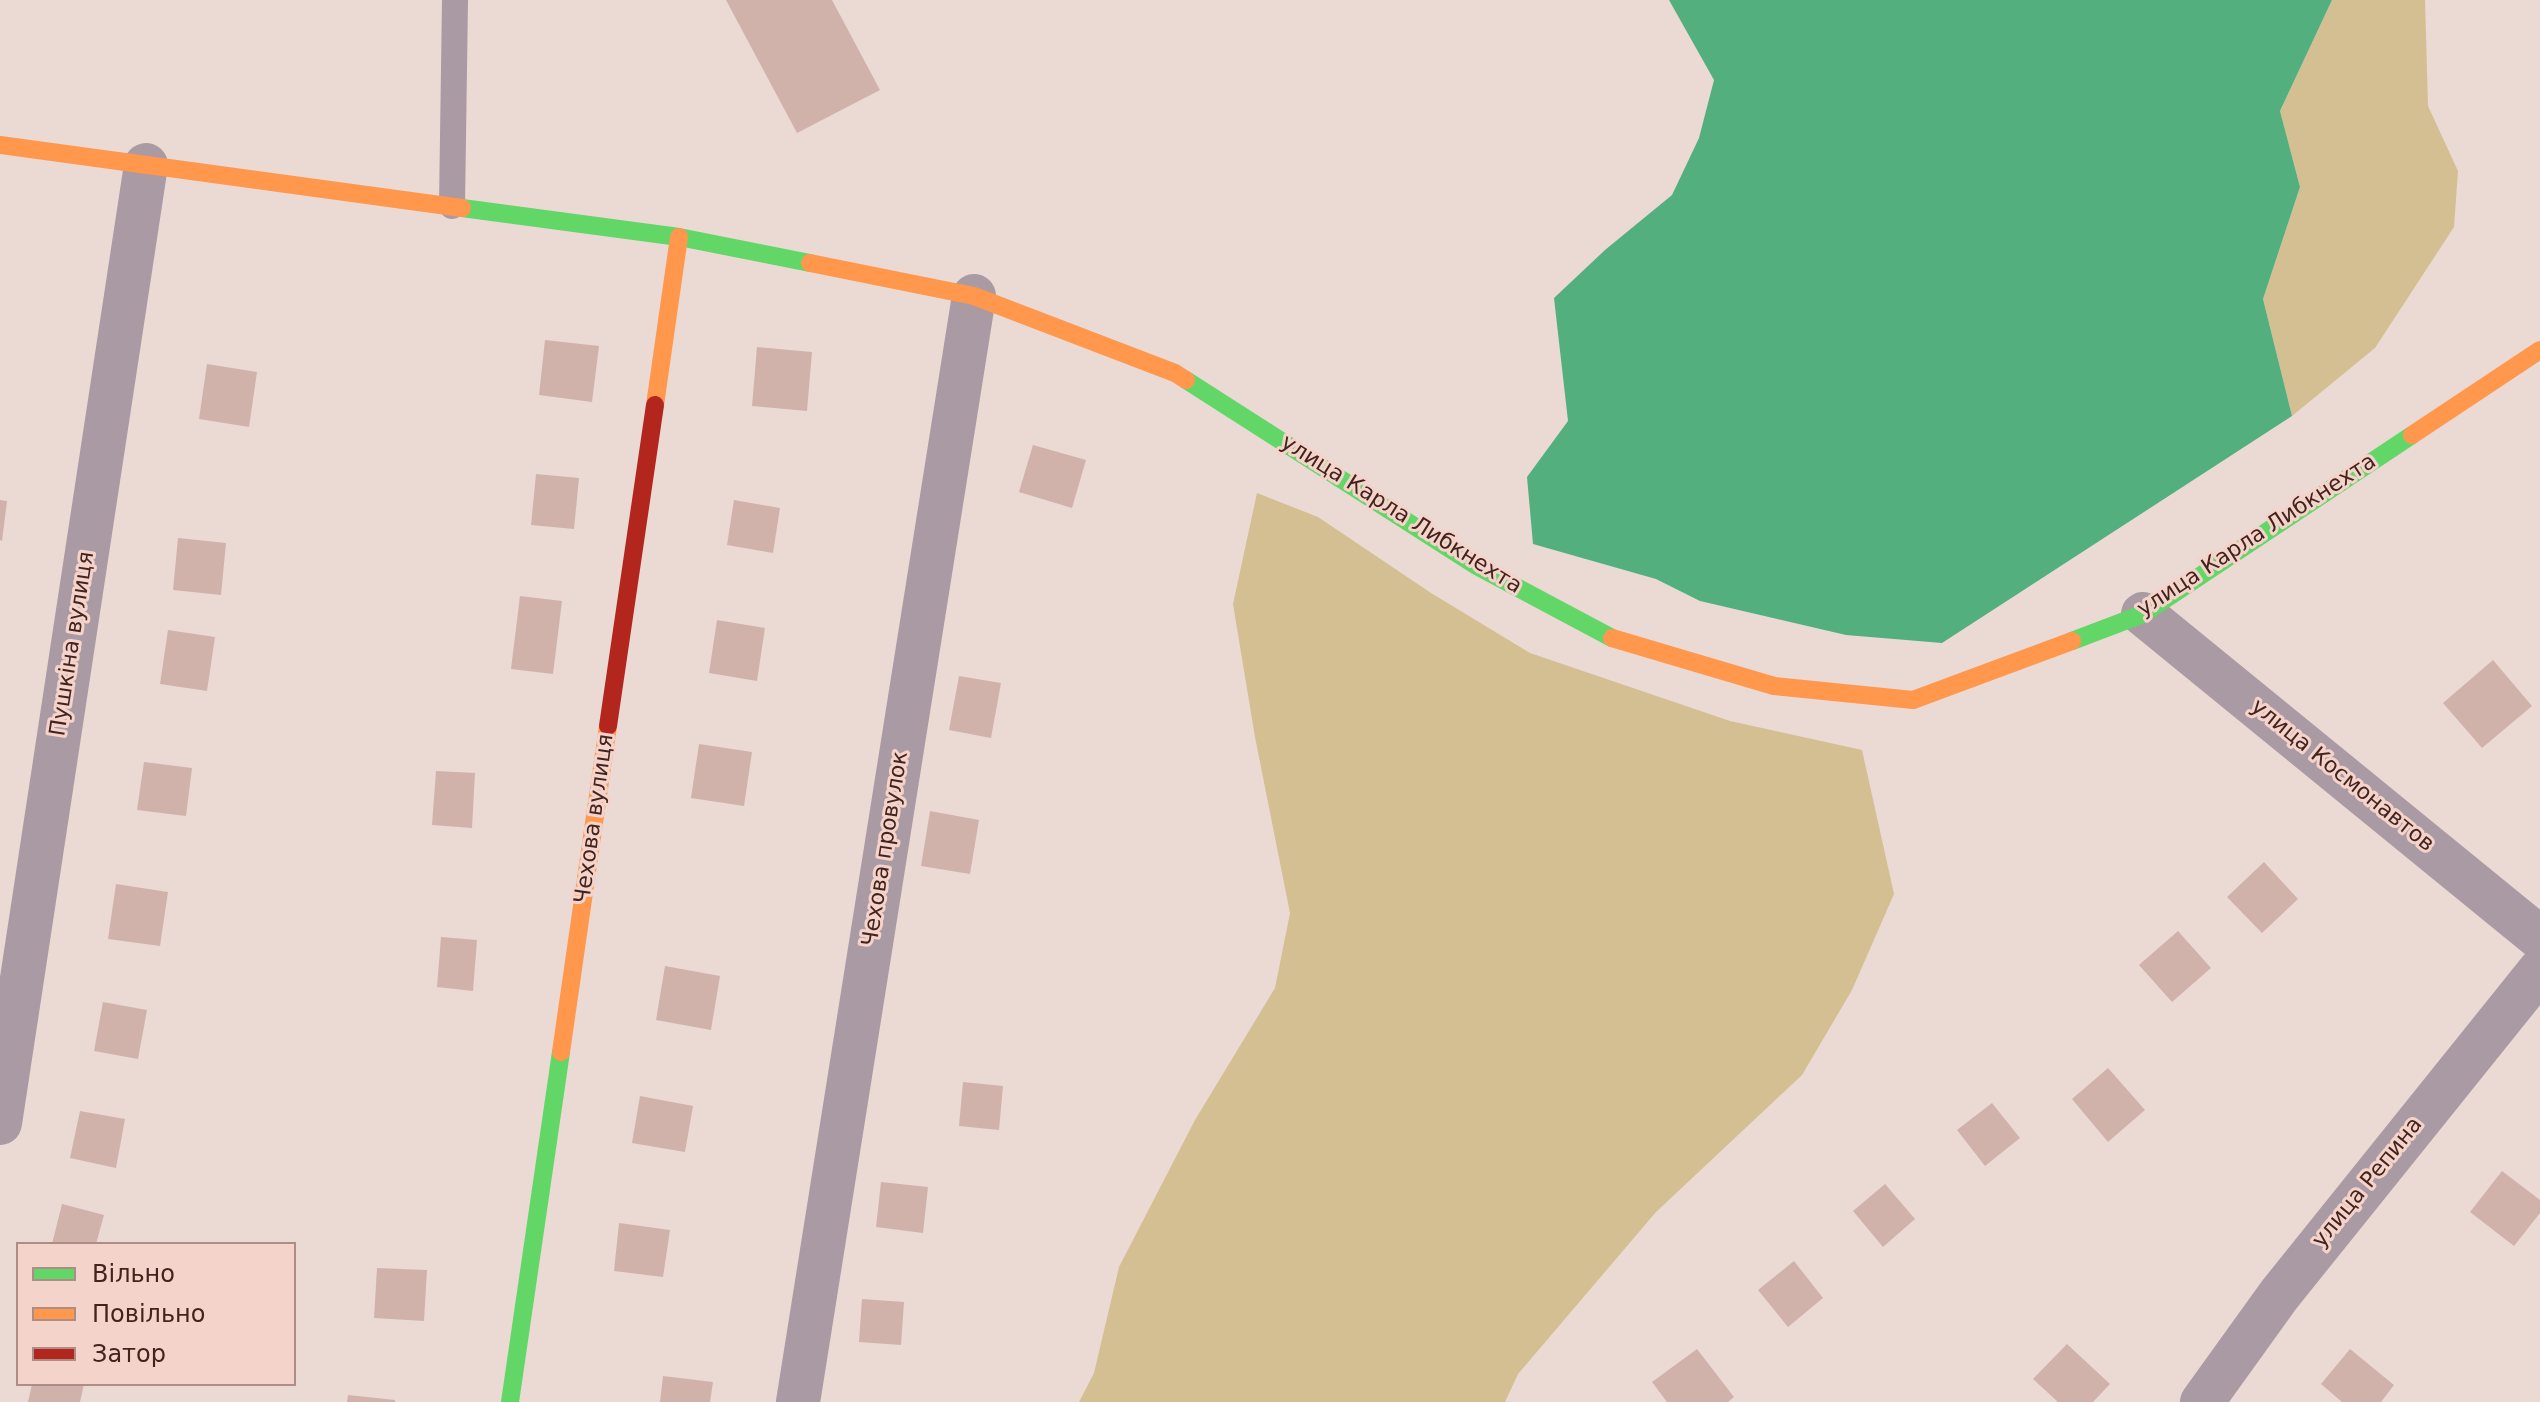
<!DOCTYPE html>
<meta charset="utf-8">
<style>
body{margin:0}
#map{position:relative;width:2540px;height:1402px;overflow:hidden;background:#ebd9d4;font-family:"DejaVu Sans",sans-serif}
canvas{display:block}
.legend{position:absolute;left:16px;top:1242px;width:280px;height:144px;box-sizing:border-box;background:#f4d3cb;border:2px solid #ad8d85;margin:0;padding:10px 14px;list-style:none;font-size:24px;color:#43241d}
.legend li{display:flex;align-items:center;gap:16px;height:40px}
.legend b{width:40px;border:2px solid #ad8d85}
</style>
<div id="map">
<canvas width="2540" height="1402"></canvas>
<ul class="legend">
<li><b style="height:10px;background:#63d668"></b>Вільно</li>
<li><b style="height:10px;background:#ff974d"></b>Повільно</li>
<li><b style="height:10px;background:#b3261e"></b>Затор</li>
</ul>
</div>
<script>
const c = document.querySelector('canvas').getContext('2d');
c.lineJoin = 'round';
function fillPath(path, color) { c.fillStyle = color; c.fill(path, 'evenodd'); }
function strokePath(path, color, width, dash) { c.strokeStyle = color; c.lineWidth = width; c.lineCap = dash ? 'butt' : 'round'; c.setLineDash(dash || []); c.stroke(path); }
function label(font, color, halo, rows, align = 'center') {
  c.font = font + ' "DejaVu Sans",sans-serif'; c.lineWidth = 6; c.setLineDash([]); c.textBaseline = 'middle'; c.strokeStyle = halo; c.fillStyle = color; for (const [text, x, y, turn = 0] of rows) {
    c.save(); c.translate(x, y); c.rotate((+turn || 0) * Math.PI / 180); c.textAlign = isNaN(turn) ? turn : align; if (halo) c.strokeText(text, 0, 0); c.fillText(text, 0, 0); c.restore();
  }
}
fillPath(new Path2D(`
 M 2332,0 L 2425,0 L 2428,106 L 2458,171 L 2454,227 L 2375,348 L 2292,416 L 2263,299 L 2300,187 L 2280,111 Z
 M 1257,493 L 1318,517 L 1431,593 L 1530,653 L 1730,721 L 1862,750 L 1894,894 L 1852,990 L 1802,1075 L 1656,1212 L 1518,1374 L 1505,1402 L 1079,1402 L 1094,1373 L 1119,1267 L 1195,1120 L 1275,988 L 1290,913 L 1255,737 L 1233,604 Z`), '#d3bf92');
fillPath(new Path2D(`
 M 1669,0 L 2332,0 L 2280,111 L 2300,187 L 2263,299 L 2292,416 L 1942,643 L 1846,635 L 1700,601 L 1656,579 L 1533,544 L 1527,477 L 1568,421 L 1554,298 L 1605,250 L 1672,195 L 1699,138 L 1714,80 Z`), '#53af7e');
fillPath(new Path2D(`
 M 726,0 L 832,0 L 880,90 L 797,133 Z
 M 545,340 L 599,346 L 592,402 L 539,395 Z
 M 757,347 L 812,352 L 807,411 L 752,406 Z
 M 207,364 L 257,372 L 249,427 L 199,419 Z
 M 1033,445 L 1086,460 L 1072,508 L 1019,492 Z
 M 536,474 L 579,478 L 574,529 L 531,525 Z
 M 0,500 L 7,501 L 2,541 L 0,540 Z
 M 734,500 L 780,508 L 773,553 L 727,545 Z
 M 178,538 L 226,543 L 221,595 L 173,590 Z
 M 520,596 L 562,601 L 553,674 L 511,669 Z
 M 717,620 L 765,628 L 757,681 L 709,673 Z
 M 168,630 L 215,637 L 207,691 L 160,684 Z
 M 2493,660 L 2532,706 L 2482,748 L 2443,703 Z
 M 959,676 L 1001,683 L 991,738 L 949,730 Z
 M 699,744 L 752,752 L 744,806 L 691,798 Z
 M 144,762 L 192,768 L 186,816 L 137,810 Z
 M 436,771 L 475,773 L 472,828 L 432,825 Z
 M 930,811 L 979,820 L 970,874 L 921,866 Z
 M 2264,862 L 2298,899 L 2262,933 L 2227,897 Z
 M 116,884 L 168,892 L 160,946 L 108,939 Z
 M 2178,931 L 2211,968 L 2172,1002 L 2139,965 Z
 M 441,937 L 477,940 L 473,991 L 437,987 Z
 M 665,966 L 720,976 L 711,1030 L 656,1020 Z
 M 103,1002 L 147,1010 L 138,1059 L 94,1051 Z
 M 2108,1068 L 2145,1110 L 2108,1142 L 2072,1099 Z
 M 963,1082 L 1003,1086 L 999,1130 L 959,1126 Z
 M 640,1096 L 693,1106 L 685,1152 L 632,1143 Z
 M 1992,1103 L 2020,1138 L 1985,1166 L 1957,1130 Z
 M 80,1111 L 125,1119 L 116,1168 L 70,1158 Z
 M 2502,1171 L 2540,1200 L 2540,1213 L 2514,1246 L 2470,1212 Z
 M 881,1182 L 928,1187 L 923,1233 L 876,1227 Z
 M 1885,1184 L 1915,1219 L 1883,1247 L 1853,1211 Z
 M 62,1204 L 104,1215 L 96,1244 L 52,1244 Z
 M 619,1223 L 670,1230 L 663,1277 L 614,1271 Z
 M 1794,1261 L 1823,1298 L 1788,1327 L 1758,1290 Z
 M 377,1268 L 427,1270 L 424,1321 L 374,1318 Z
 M 862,1299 L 904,1302 L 901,1345 L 859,1342 Z
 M 2067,1344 L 2110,1384 L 2093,1402 L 2058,1402 L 2033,1379 Z
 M 1697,1349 L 1734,1397 L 1728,1402 L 1667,1402 L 1652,1382 Z
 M 2350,1349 L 2394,1385 L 2381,1402 L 2342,1402 L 2321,1384 Z
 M 663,1376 L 713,1382 L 710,1402 L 660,1402 Z
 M 32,1384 L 84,1384 L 80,1402 L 28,1402 Z
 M 348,1395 L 395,1400 L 395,1402 L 347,1402 Z`), '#d1b2ab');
strokePath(new Path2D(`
 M 452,206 L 455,0`), '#aa9aa4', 26);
strokePath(new Path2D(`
 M 2143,614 L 2540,938
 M 0,1123 L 146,165
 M 798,1402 L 974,296
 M 2202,1402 L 2279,1295 L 2540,970`), '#aa9aa4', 44);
strokePath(new Path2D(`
 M 462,208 L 679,237 L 810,263
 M 1186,380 L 1475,565 L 1612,638
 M 2072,641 L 2143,614 L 2412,435
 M 510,1402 L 561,1052`), '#63d668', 18);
strokePath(new Path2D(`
 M 0,145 L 462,208
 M 810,263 L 974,296 L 1175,373 L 1186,380
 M 655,405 L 679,237
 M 2412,435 L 2540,350
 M 1612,638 L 1774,686 L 1913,700 L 2072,641
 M 561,1052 L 608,726`), '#ff974d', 18);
strokePath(new Path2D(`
 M 608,726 L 655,405`), '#b3261e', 18);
label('22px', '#43241d', '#f4d3cb', [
 ["улица Карла Либкнехта",1401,515,32],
 ["улица Карла Либкнехта",2257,536,-33],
 ["Пушкіна вулиця",73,644,-81],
 ["улица Космонавтов",2342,776,39],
 ["Чехова вулиця",595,819,-82],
 ["Чехова провулок",886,849,-81],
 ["улица Репина",2368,1183,-51]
]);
</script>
